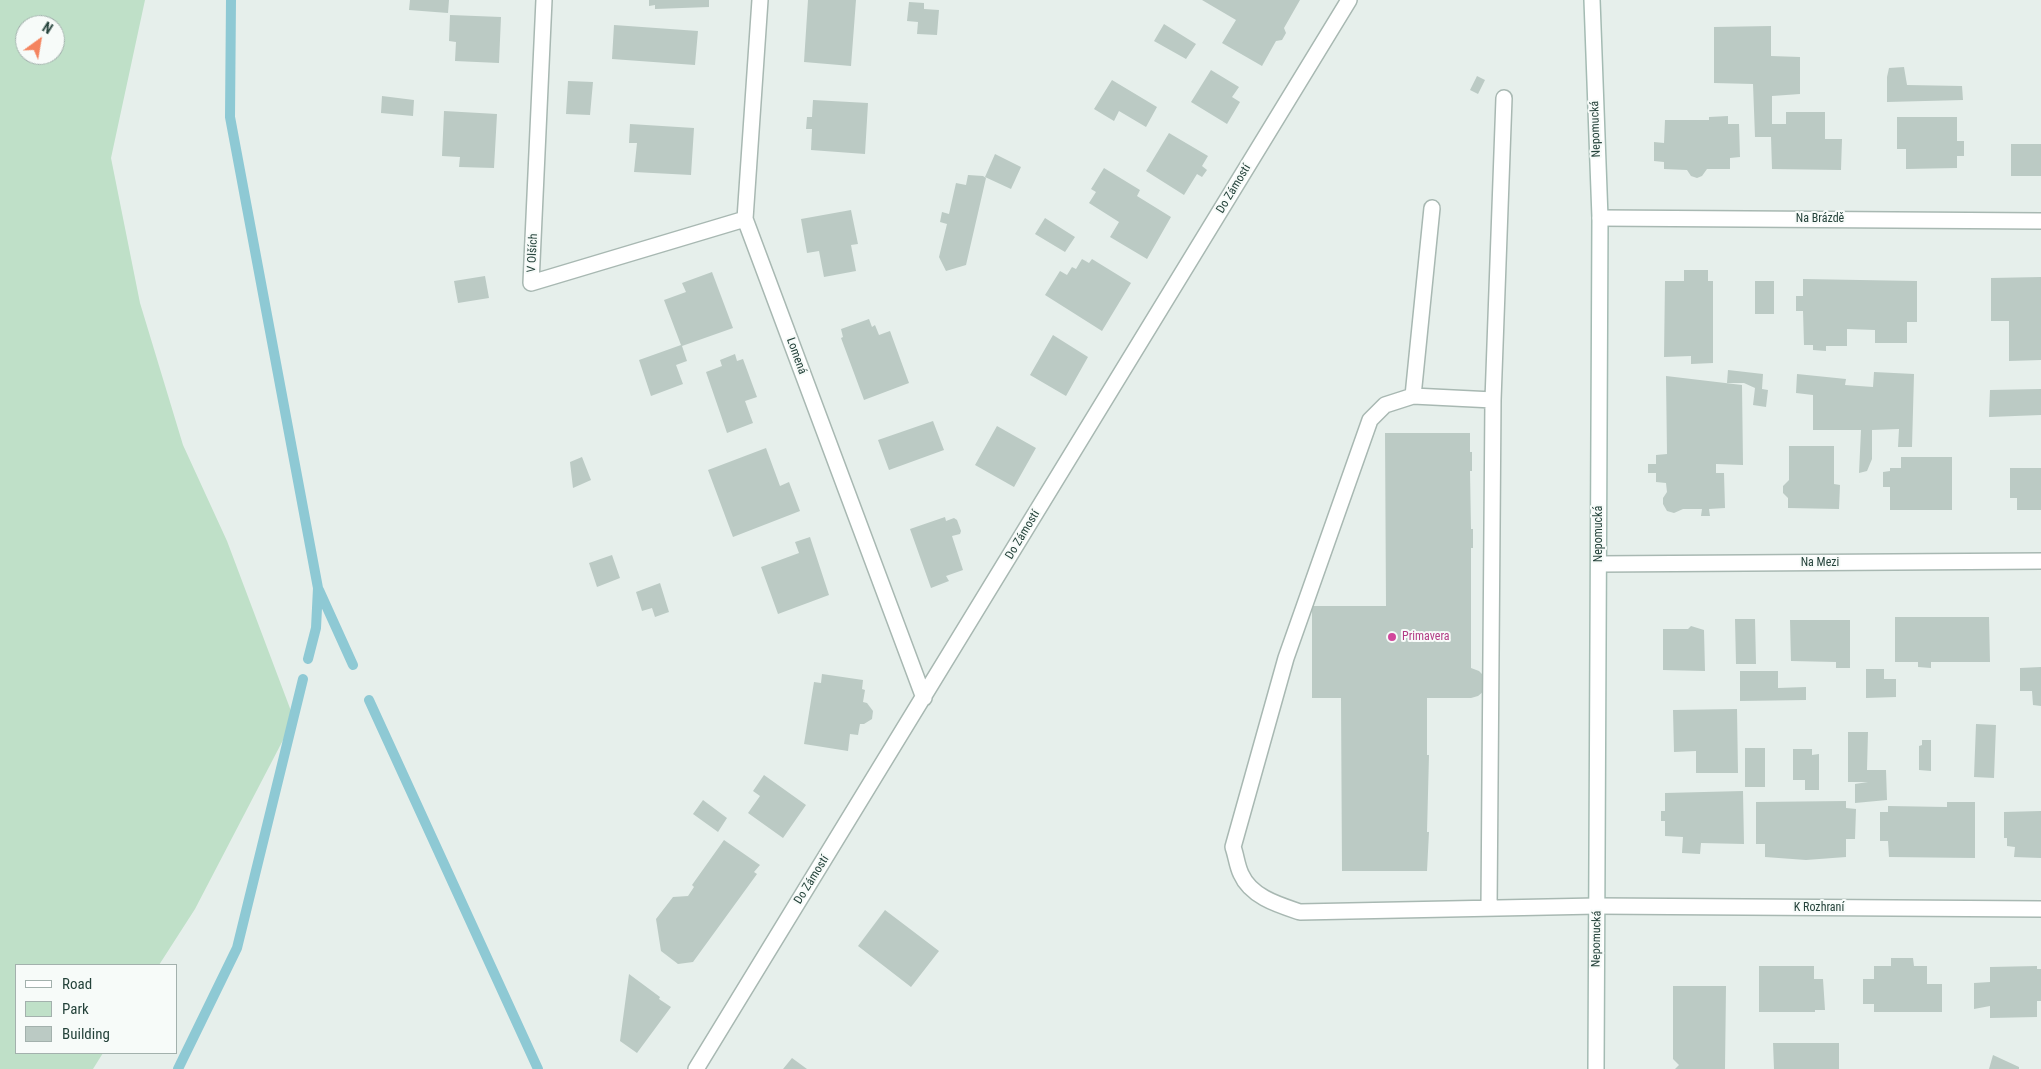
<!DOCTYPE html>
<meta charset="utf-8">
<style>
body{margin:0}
#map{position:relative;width:2041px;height:1069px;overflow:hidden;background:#e6efeb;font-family:"Roboto Condensed",sans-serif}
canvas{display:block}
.legend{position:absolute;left:15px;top:964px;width:162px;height:90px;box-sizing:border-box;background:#f7fbf9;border:1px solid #a3b1ad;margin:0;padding:6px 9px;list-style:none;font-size:15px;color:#24423a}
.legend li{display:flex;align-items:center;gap:10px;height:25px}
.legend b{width:25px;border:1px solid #a3b1ad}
.north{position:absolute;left:15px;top:15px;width:50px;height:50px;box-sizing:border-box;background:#f7fbf9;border:1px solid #a3b1ad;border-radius:50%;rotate:32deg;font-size:14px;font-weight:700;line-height:20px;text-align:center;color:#24423a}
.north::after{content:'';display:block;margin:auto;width:18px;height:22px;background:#f4845f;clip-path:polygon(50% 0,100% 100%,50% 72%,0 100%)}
</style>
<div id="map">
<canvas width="2041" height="1069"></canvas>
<ul class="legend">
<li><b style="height:6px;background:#fff"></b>Road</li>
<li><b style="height:14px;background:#bfe0c8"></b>Park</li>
<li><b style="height:14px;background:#bbcac4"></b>Building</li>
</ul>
<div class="north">N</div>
</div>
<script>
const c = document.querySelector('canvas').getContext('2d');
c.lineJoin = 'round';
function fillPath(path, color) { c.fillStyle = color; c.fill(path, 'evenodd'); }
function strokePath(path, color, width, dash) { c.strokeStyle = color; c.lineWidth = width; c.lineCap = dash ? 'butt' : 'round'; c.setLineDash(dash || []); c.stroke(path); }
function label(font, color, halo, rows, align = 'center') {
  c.font = font + ' "Roboto Condensed",sans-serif'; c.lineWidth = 4; c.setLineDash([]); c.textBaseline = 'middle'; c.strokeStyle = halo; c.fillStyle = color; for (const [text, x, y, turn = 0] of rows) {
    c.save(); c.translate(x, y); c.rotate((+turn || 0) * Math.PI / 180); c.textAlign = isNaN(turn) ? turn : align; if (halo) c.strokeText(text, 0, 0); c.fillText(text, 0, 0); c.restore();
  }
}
fillPath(new Path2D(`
 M 0,0 L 145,0 L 111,158 L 140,303 L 183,445 L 227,541 L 294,719 L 195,909 L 159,965 L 16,965 L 16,1053 L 103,1053 L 93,1069 L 0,1069 ZM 25,25 L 55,25 L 55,55 L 25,55 Z`), '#bfe0c8');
strokePath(new Path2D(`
 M 231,0 L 230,117 L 318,588 L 316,628 L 308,659
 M 319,590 L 353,665
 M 369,700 L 538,1069
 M 178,1069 L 237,948 L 303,679`), '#8ec9d4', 10);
fillPath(new Path2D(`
 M 410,0 L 449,0 L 448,13 L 409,10 Z
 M 649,0 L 709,0 L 709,7 L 655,9 L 655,5 L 649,6 Z
 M 808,0 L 856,0 L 851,66 L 804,62 Z
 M 1202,0 L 1300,0 L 1284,28 L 1286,33 L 1282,40 L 1276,41 L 1262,66 L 1222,43 L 1236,20 Z
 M 909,2 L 924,3 L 924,9 L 939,10 L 937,35 L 917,34 L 918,22 L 907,21 Z
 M 450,15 L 501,17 L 499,63 L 455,61 L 456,42 L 449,41 Z
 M 1164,24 L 1196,44 L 1186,59 L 1154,41 Z
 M 614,25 L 698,31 L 695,65 L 612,59 Z
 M 1771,26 L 1771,56 L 1800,57 L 1800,94 L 1772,96 L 1772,124 L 1786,124 L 1786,112 L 1825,112 L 1825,139 L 1842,139 L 1841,170 L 1772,169 L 1771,137 L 1755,137 L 1753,84 L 1714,83 L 1714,27 Z
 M 1904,67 L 1907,85 L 1962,86 L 1963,100 L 1887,102 L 1887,77 L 1889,68 Z
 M 1211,70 L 1239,87 L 1232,97 L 1240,102 L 1227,124 L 1191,102 Z
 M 1477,76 L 1485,80 L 1478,94 L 1470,90 Z
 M 1112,80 L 1157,107 L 1146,127 L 1119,111 L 1114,121 L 1094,109 Z
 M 568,81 L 593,82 L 590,115 L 566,114 Z
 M 382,96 L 414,100 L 413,116 L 381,113 Z
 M 813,100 L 868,103 L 865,154 L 811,150 L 812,129 L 806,129 L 807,117 L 812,117 Z
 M 444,111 L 497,114 L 494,168 L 459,167 L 460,157 L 442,156 Z
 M 1728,116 L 1728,124 L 1739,124 L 1740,157 L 1730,158 L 1730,169 L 1707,169 L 1702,176 L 1697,178 L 1691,176 L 1687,170 L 1664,169 L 1664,162 L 1654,161 L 1654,142 L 1664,143 L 1665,120 L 1709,120 L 1709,117 Z
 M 1897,117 L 1957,117 L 1957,141 L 1964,141 L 1964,156 L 1957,156 L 1957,168 L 1906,169 L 1906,149 L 1897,149 Z
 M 630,124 L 694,128 L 691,175 L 634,172 L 637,143 L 629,143 Z
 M 1169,133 L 1208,156 L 1202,166 L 1207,170 L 1202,177 L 1197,174 L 1184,195 L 1146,171 Z
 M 2011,144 L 2041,144 L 2041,176 L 2011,176 Z
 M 995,154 L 1021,167 L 1011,189 L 985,177 Z
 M 1104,168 L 1140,190 L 1137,196 L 1171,217 L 1147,259 L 1110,237 L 1119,222 L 1089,203 L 1096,192 L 1091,189 Z
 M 968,175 L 983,176 L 986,178 L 966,265 L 946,271 L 939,257 L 947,224 L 940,222 L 942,212 L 949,214 L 956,183 L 966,185 Z
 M 851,210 L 858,244 L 851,245 L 856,271 L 824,277 L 819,251 L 807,253 L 801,219 Z
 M 1045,218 L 1075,237 L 1065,252 L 1035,234 Z
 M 1082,259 L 1089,263 L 1092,259 L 1131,283 L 1102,331 L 1045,295 L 1060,271 L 1067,275 L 1072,267 L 1076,269 Z
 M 1684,270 L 1708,270 L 1708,281 L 1713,281 L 1713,363 L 1691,364 L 1691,356 L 1664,357 L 1665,281 L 1684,281 Z
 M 712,272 L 733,328 L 682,346 L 687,361 L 676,365 L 683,384 L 651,396 L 639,360 L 681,345 L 664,300 L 686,292 L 682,283 Z
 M 485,276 L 489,298 L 458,303 L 454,281 Z
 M 2041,277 L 2041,360 L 2009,361 L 2009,321 L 1991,321 L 1991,278 Z
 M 1803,279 L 1917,281 L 1917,322 L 1907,322 L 1907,343 L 1875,343 L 1875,330 L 1847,329 L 1847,346 L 1826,346 L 1826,351 L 1813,350 L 1813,345 L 1804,345 L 1803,311 L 1796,311 L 1796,296 L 1803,296 Z
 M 1755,281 L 1774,281 L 1774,314 L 1755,314 Z
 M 869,319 L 872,327 L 875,325 L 879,335 L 890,331 L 909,383 L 864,400 L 841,338 L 843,337 L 841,329 Z
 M 1053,335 L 1088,357 L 1066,396 L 1030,375 Z
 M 735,354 L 737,361 L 743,359 L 757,397 L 745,401 L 753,423 L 727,433 L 706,372 L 722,366 L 720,360 Z
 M 1728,370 L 1763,374 L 1762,389 L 1768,390 L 1766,407 L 1753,405 L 1755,388 L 1744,383 L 1727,383 Z
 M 1874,372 L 1914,374 L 1912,447 L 1898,447 L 1899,429 L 1872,430 L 1872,459 L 1867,471 L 1859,473 L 1861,430 L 1813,430 L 1813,395 L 1796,393 L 1797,374 L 1846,379 L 1845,385 L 1873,387 Z
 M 1666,376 L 1742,385 L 1743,465 L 1716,464 L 1716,473 L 1724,473 L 1725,508 L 1709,509 L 1710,516 L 1701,516 L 1702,509 L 1683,509 L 1674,513 L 1667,511 L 1663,504 L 1663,498 L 1667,492 L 1666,483 L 1656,482 L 1656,473 L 1648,473 L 1648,464 L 1656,464 L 1656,455 L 1667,454 Z
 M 2041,389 L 2041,415 L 1989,417 L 1990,390 Z
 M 933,421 L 944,450 L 889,470 L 878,440 Z
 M 997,426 L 1036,448 L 1014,487 L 975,465 Z
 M 1385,433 L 1470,433 L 1470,452 L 1472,452 L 1472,471 L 1470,471 L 1471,529 L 1473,529 L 1473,548 L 1471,548 L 1471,668 L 1479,671 L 1484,676 L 1484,691 L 1478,696 L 1471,698 L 1427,698 L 1427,755 L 1429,755 L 1427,832 L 1429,832 L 1427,871 L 1342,871 L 1341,698 L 1312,698 L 1312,606 L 1386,606 Z
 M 1789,446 L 1834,446 L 1834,484 L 1840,485 L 1839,509 L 1788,508 L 1788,498 L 1783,493 L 1783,486 L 1789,480 Z
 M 766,448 L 780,486 L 789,482 L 800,511 L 733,537 L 708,470 Z
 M 582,457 L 591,480 L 573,488 L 570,462 Z
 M 1901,457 L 1952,457 L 1952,510 L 1890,510 L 1890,487 L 1883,487 L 1883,472 L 1890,471 L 1890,468 L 1901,468 Z
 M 2010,468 L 2041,468 L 2041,510 L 2017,510 L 2017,498 L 2010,498 Z
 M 945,517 L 946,521 L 954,518 L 957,520 L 961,531 L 960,534 L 952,536 L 963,570 L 946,576 L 949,581 L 931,588 L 910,529 Z
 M 810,537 L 829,595 L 778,614 L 761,567 L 799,553 L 795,542 Z
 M 612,555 L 620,578 L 597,587 L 589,563 Z
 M 660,583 L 669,612 L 655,617 L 652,608 L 642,611 L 636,592 Z
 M 1895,617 L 1989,617 L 1990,662 L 1931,662 L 1931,668 L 1918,667 L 1918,662 L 1895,662 Z
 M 1735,619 L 1755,619 L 1756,664 L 1736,664 Z
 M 1790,620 L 1850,620 L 1850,668 L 1836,668 L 1836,662 L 1791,661 Z
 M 1691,626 L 1704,630 L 1705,671 L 1663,670 L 1663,629 L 1688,629 Z
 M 2041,667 L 2041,706 L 2033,705 L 2032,691 L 2020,691 L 2020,668 Z
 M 1866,669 L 1884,669 L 1884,679 L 1896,679 L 1896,697 L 1866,698 Z
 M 1740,671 L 1778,671 L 1778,688 L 1806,687 L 1806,700 L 1740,701 Z
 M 822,674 L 863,680 L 862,689 L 865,690 L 863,702 L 867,703 L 873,711 L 872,719 L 864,724 L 860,724 L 858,735 L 850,734 L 848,751 L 804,744 L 814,682 L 821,683 Z
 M 1737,709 L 1738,773 L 1696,773 L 1696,751 L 1674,752 L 1673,710 Z
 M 1976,724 L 1996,725 L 1994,778 L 1974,777 Z
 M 1848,732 L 1868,732 L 1867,770 L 1886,770 L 1887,800 L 1855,803 L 1855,784 L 1868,782 L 1848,782 Z
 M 1922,740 L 1931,740 L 1931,771 L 1919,770 L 1919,746 L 1922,745 Z
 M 1745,748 L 1765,748 L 1765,787 L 1745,787 Z
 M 1793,749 L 1812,749 L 1812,755 L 1819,754 L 1819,790 L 1805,790 L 1805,780 L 1793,780 Z
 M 764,775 L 806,805 L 783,838 L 748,813 L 760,796 L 753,791 Z
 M 1743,791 L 1744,844 L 1701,843 L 1700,854 L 1682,853 L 1683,837 L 1665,836 L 1665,821 L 1661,821 L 1661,811 L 1665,811 L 1665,793 Z
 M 703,800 L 727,818 L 718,832 L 693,814 Z
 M 1846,801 L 1846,808 L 1856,809 L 1855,839 L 1846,839 L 1846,857 L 1806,860 L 1765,857 L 1765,844 L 1756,844 L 1756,802 Z
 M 1947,802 L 1975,802 L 1975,858 L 1889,857 L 1888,841 L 1880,841 L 1880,812 L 1888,812 L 1888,806 L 1947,807 Z
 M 2041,811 L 2041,858 L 2014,857 L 2015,847 L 2007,846 L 2007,838 L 2004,838 L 2004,812 Z
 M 724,840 L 760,865 L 754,872 L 757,874 L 693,962 L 678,964 L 661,951 L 656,919 L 673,897 L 688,896 L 694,887 L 692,885 Z
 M 885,910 L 939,951 L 911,987 L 858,946 Z
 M 1891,958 L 1913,958 L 1914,966 L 1927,966 L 1927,984 L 1942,984 L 1942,1012 L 1874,1012 L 1874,1004 L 1863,1004 L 1863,979 L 1874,979 L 1874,966 L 1891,966 Z
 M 1759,966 L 1814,966 L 1814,979 L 1823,979 L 1825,1010 L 1815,1010 L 1815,1012 L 1759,1012 Z
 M 2037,966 L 2037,969 L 2041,969 L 2041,1001 L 2037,1001 L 2037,1017 L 1990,1018 L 1990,1006 L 1974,1009 L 1974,983 L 1990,982 L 1990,967 Z
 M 629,974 L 660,997 L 659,999 L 671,1007 L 637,1053 L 620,1041 Z
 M 1673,986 L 1726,986 L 1725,1069 L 1675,1069 L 1679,1065 L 1673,1059 Z
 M 1773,1043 L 1839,1043 L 1839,1069 L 1774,1069 Z
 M 1993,1055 L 2019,1067 L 2019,1069 L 1989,1069 Z
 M 792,1058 L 807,1069 L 783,1069 Z`), '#bbcac4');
const lane = new Path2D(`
 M 1413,396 L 1432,208
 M 1493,400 L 1413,396 L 1385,405 L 1370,420 L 1286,658 L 1233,847 C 1236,855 1237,866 1241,874 C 1251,897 1279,905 1300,912 L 1597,906
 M 1489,908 L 1493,400 L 1504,98`);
const street = new Path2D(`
 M 544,0 L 531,283 L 745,219
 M 760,0 L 745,219 L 924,698
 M 1600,218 L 2041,221
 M 1599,564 L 2041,561
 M 1597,906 L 2041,909
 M 696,1069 L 1349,0`);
const secondary = new Path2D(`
 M 1592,0 L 1600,218 L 1596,1069`);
strokePath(lane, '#a8b8b2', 18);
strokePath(street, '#a8b8b2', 18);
strokePath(secondary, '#a4bbb3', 18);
strokePath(lane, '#fff', 15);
strokePath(street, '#fff', 15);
strokePath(secondary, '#fff', 15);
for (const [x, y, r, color] of [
 [1392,637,5,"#d1479c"]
]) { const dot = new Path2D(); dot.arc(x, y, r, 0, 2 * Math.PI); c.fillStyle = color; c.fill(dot); strokePath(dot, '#f7fbf9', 2); }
label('12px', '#24423a', '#f7fbf9', [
 ["Nepomucká",1596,129,-92],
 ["Do Zámostí",1234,189,-59],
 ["Na Brázdě",1820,219],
 ["V Olších",533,253,-87],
 ["Lomená",796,356,70],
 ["Nepomucká",1599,534,-90],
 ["Do Zámostí",1023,535,-59],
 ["Na Mezi",1820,563],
 ["Do Zámostí",812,880,-58],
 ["K Rozhraní",1819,908],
 ["Nepomucká",1597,939,-89]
]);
label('12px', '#b23c85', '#f7fbf9', [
 ["Primavera",1402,637]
], 'left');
</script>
